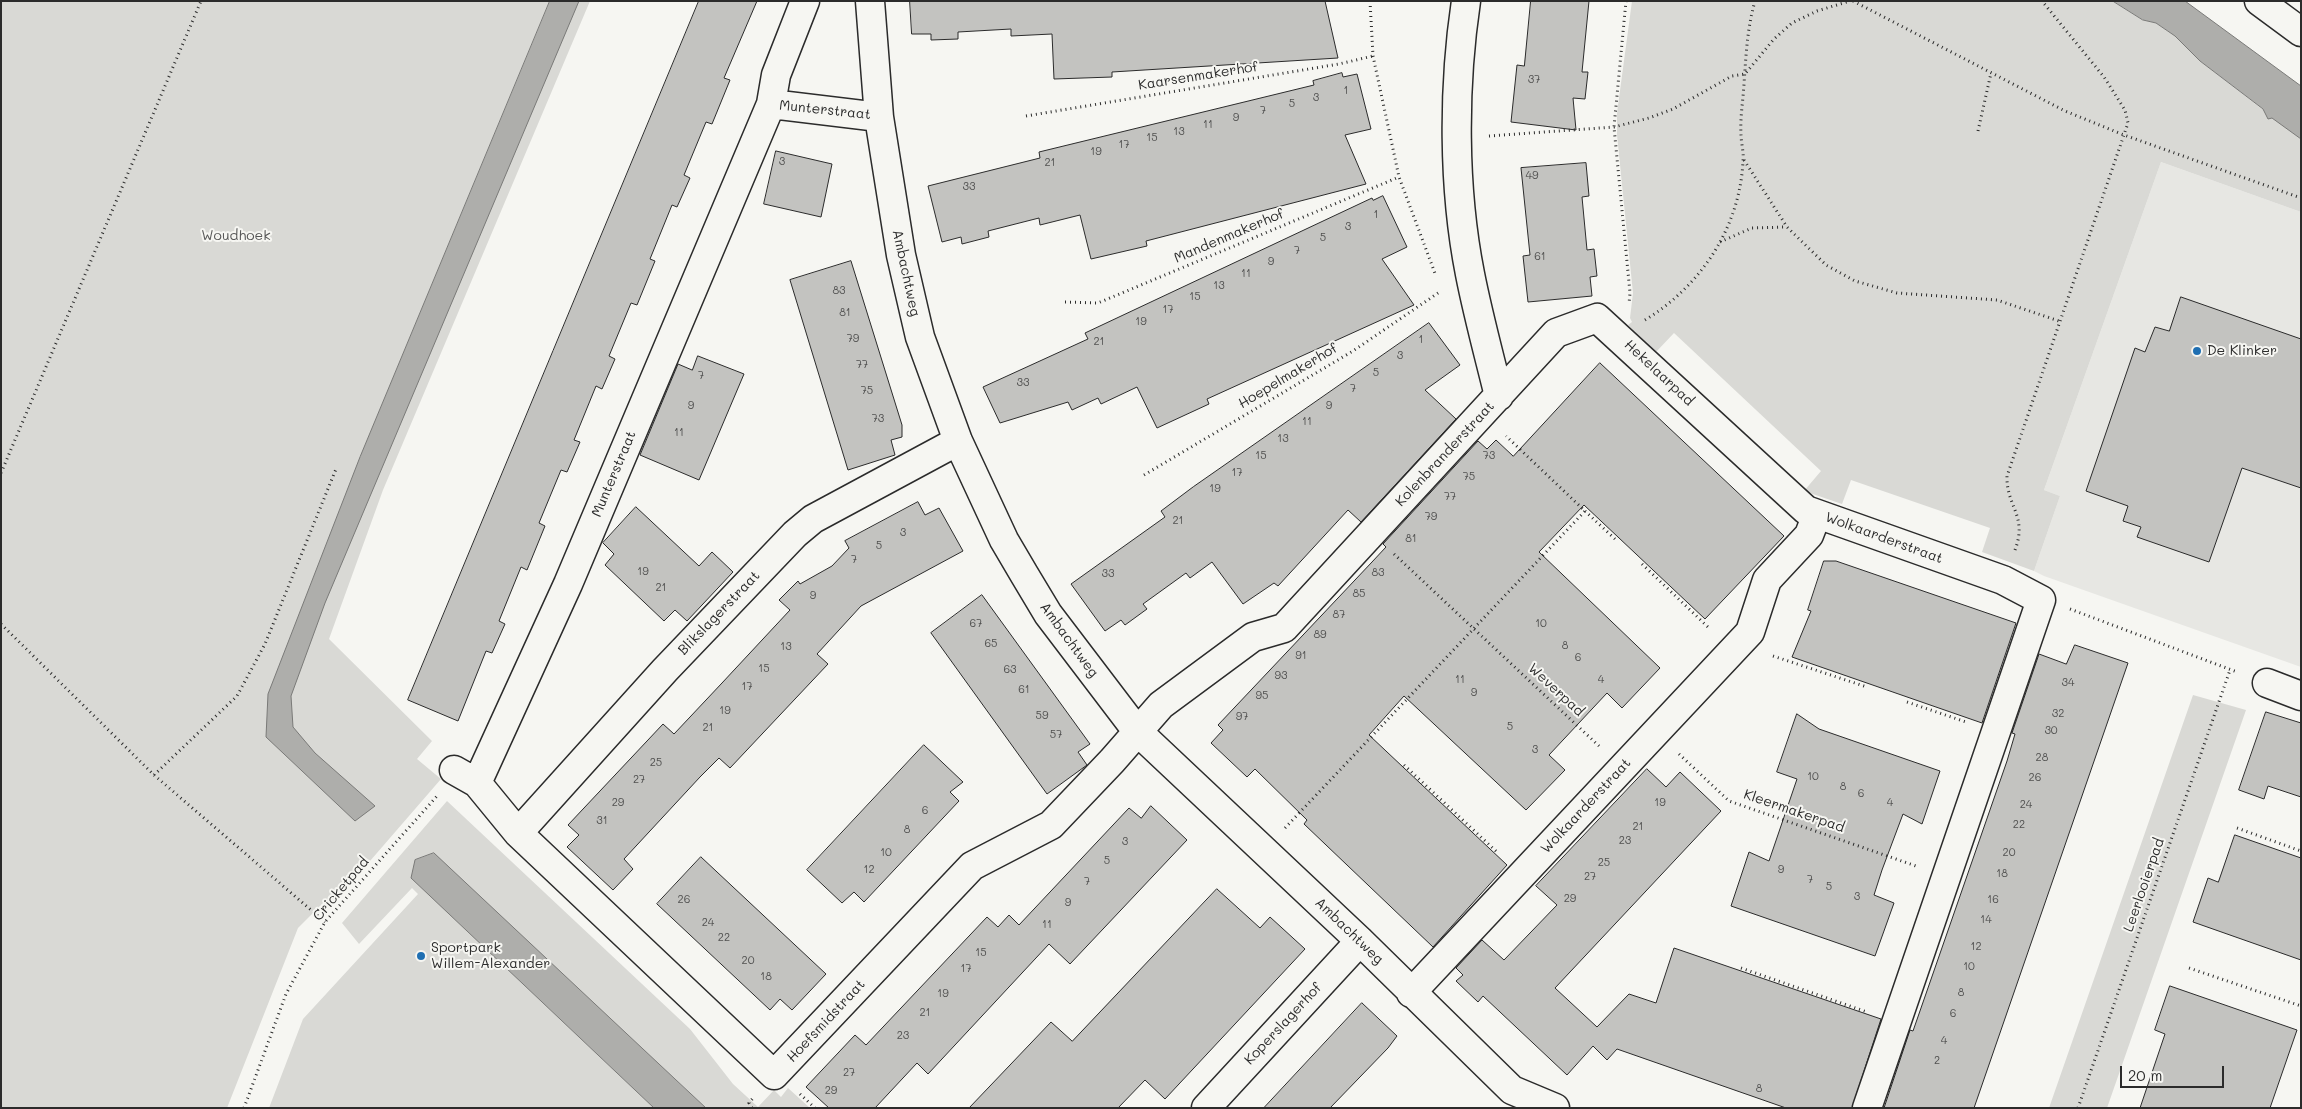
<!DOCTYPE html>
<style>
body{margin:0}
#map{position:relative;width:2302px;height:1109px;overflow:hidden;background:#f6f6f2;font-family:Mali,sans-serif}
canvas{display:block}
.frame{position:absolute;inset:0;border:2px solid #2b2b2b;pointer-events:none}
.scale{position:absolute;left:2120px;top:1066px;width:104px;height:22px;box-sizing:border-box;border:2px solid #2b2b2b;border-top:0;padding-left:6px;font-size:15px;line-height:18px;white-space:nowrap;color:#2b2b2b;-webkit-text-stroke:4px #f6f6f2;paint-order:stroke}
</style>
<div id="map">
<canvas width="2302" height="1109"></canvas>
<div class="frame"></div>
<div class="scale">20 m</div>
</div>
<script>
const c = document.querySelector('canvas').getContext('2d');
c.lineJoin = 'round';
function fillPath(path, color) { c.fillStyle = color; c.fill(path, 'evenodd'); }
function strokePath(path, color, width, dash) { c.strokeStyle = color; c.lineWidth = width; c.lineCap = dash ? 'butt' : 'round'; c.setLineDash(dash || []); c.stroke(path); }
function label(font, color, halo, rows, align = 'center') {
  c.font = font + ' Mali,sans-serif'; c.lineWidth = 4; c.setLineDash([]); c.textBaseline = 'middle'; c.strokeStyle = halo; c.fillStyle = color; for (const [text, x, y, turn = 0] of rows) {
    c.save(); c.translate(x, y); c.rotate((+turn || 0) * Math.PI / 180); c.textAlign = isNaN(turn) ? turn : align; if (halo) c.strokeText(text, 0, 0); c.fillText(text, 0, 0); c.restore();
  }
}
fillPath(new Path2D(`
 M 2161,162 L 2301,212 L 2301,667 L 2044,576 L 2034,571 L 2060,496 L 2044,490 Z`), '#e7e7e3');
fillPath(new Path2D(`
 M 1,1 L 590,1 L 383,490 L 329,639 L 432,741 L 417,759 L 441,779 L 338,898 L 325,901 L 298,928 L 227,1108 L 1,1108 Z
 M 1632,1 L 2113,1 L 2143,20 L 2156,23 L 2175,36 L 2200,61 L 2301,139 L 2301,212 L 2161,162 L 2044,490 L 2060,496 L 2034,571 L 1982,552 L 1990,528 L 1851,480 L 1842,504 L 1804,491 L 1821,471 L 1674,333 L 1656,352 L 1628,325 L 1632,322 L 1630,318 L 1633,293 L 1617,135 L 1617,113 Z
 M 2193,695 L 2246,710 L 2107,1108 L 2049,1108 Z
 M 447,801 L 690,1029 L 733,1084 L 758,1107 L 774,1090 L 781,1097 L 788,1088 L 810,1108 L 706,1108 L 675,1079 L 412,878 L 654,1108 L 269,1108 L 303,1019 L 418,894 L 412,888 L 359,944 L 342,923 Z`), '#d9d9d5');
const water = new Path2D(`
 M 550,1 L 579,1 L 325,603 L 291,696 L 293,727 L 315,753 L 375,806 L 355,821 L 266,737 L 268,694 L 360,457 Z
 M 2113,1 L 2185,1 L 2301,86 L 2301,139 L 2272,118 L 2268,119 L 2263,109 L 2200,61 L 2175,36 L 2156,23 L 2143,20 Z
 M 434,853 L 675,1079 L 706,1108 L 654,1108 L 411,878 L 415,860 Z`);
fillPath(water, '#aeaeab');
strokePath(water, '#7a7a78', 1);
const building = new Path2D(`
 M 699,1 L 757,1 L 724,78 L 730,80 L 712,124 L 706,122 L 684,175 L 690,178 L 677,207 L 672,205 L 650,259 L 655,261 L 637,305 L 631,303 L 609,356 L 615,359 L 602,389 L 596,386 L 574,440 L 580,442 L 567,472 L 561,470 L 539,523 L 545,526 L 527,570 L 521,567 L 499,621 L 505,624 L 492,653 L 486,651 L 458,721 L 408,700 Z
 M 910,1 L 1325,1 L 1338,58 L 1112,72 L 1112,77 L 1054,79 L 1052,34 L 1011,36 L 1011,29 L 958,32 L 958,39 L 931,40 L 931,34 L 912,34 Z
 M 1531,1 L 1589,1 L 1582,72 L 1588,72 L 1585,99 L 1573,98 L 1576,130 L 1511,122 L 1517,65 L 1524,66 Z
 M 1342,73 L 1343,77 L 1357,74 L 1371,129 L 1345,135 L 1366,184 L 1146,241 L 1147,246 L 1091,259 L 1080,215 L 1040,225 L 1039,218 L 988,231 L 989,237 L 962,244 L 961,237 L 942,242 L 928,186 L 1040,158 L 1039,152 L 1314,85 L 1313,81 Z
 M 776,151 L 832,164 L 821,217 L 764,204 Z
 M 1586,163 L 1589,196 L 1582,197 L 1587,250 L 1594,249 L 1597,276 L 1590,277 L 1592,296 L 1528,302 L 1523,256 L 1530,255 L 1521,168 Z
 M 1383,196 L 1407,247 L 1382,259 L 1414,305 L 1207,399 L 1209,404 L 1157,428 L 1137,387 L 1101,404 L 1098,398 L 1072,410 L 1068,402 L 1000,423 L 983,387 L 1088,339 L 1085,333 L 1372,198 L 1373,200 Z
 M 851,261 L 902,425 L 902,437 L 891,440 L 895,455 L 848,470 L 790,280 Z
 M 2181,297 L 2301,339 L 2301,488 L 2242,468 L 2209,562 L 2137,537 L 2141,527 L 2123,521 L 2128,506 L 2086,491 L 2135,348 L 2145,352 L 2155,327 L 2169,331 Z
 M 1429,323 L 1460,365 L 1425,390 L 1456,419 L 1361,522 L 1348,510 L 1278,586 L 1274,583 L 1243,604 L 1212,562 L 1190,578 L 1186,573 L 1143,604 L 1147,609 L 1125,625 L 1121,620 L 1105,631 L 1071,584 L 1165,517 L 1161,511 L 1193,487 Z
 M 698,356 L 744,374 L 699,480 L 640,455 L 678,364 L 692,370 Z
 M 1600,363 L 1784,536 L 1705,619 L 1584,505 L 1539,552 L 1660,668 L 1622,708 L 1607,693 L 1549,755 L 1565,770 L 1526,810 L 1404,696 L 1369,735 L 1507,865 L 1433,947 L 1304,824 L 1307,820 L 1255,769 L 1247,777 L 1211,743 L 1223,730 L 1218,725 L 1372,562 L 1386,547 L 1383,544 L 1478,441 L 1487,449 L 1496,440 L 1513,456 Z
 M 918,502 L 925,515 L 939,508 L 963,551 L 861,606 L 817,654 L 828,664 L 730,768 L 719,758 L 700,777 L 624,859 L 633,869 L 613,890 L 567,847 L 579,835 L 568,825 L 663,724 L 674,734 L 722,683 L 790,610 L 779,600 L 798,581 L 800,584 L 832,566 L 849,548 L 845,541 Z
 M 636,507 L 699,566 L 712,552 L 733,572 L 687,621 L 675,610 L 664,621 L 605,565 L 614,554 L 603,543 Z
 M 1824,561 L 1836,561 L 2016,623 L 1982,723 L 1792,657 L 1811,611 L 1808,610 Z
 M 982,595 L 1090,744 L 1078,752 L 1087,765 L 1047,794 L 931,633 Z
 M 2075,645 L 2128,663 L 1974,1108 L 1884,1108 L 1910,1030 L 1913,1031 L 2007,761 L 2015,734 L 2012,733 L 2039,654 L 2066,664 Z
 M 2266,712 L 2301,723 L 2301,797 L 2268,786 L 2264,799 L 2239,790 Z
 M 1797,714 L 1819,729 L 1940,771 L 1922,824 L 1903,814 L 1882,870 L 1874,895 L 1894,903 L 1875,956 L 1731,906 L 1749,852 L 1769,861 L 1797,779 L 1777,772 Z
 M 924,745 L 963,782 L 950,792 L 959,801 L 864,902 L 854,892 L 842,903 L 807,870 Z
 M 1647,769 L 1666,787 L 1680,772 L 1721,811 L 1555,988 L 1597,1027 L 1629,994 L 1656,1003 L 1674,948 L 1881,1019 L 1852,1108 L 1786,1108 L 1617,1049 L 1607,1060 L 1593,1046 L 1567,1075 L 1483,996 L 1478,1002 L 1456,981 L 1463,975 L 1456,968 L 1482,940 L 1504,960 L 1557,905 L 1536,886 Z
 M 1151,806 L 1187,840 L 1070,964 L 1049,944 L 928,1074 L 917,1063 L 875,1108 L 829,1108 L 806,1087 L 855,1035 L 866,1045 L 987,917 L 998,927 L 1009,915 L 1019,925 L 1129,808 L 1141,818 Z
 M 2235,835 L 2301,858 L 2301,960 L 2193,922 L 2208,878 L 2218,882 Z
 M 701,857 L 826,974 L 792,1010 L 780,999 L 770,1010 L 657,904 Z
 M 1217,889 L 1260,928 L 1270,917 L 1305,949 L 1165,1099 L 1145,1080 L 1118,1108 L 969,1108 L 1051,1022 L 1072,1041 Z
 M 2170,986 L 2297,1030 L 2270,1108 L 2140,1108 L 2165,1034 L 2155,1030 Z
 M 1362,1003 L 1397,1036 L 1388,1048 L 1330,1108 L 1264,1108 Z`);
fillPath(building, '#c3c3c0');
strokePath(building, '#2b2b2b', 1);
const street = new Path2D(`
 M 805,1 L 776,75 L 771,104 L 568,584 L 477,783 L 518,833 L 774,1075 L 972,866 L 1051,825 L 1112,761 L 1161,705 L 1253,637 L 1284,628 L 1556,333 L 1597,318 L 1806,510 L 2003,580 L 2041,600 L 1867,1108
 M 870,1 L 879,117 L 901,255 L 920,337 L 958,441 L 1004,540 L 1024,574 L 1048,614 L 1137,731 L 1360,941 L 1512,1090 L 1555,1108
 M 1466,1 C 1453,88 1453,188 1470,274 C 1478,315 1489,355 1499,396
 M 2259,1 L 2301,32
 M 771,104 L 879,117
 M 2267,683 L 2301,696
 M 454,770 L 477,783
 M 518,833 L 665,670 L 795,534 L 813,519 L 958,441
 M 1411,993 L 1750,632 L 1767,580 L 1809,535 L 1817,514
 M 1206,1108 L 1360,941`);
strokePath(street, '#2b2b2b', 31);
strokePath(new Path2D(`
 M 1370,1 L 1373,56 L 1399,177 L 1436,276
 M 1626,1 L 1614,127 L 1630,293 L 1629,304
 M 1853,1 L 2065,111 L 2124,135 L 2301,198
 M 1026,116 L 1339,64 L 1373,56
 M 1978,131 L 1991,73
 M 1489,136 L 1614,127 L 1649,118 L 1673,109 L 1732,76 L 1745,74 L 1774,39 L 1792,23 L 1817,11 L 1850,1
 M 1744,160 L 1787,227 L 1826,265 L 1855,281 L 1897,293 L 1997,300 L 2059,321
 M 1720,242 L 1752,228 L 1786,227
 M 1065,302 L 1098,303 L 1399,177
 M 1645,320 C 1701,286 1740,227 1743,161 C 1744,152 1741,143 1741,134 C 1740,118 1743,101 1744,84 C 1746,56 1747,29 1755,1
 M 1,473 L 201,1
 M 1144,475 L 1353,351 L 1441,291
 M 1585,511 L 1615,539
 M 2015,550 C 2028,516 2006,506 2007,476 L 2128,123 L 2125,110 L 2104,77 L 2042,1
 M 1394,554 L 1599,746
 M 1642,564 L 1710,629
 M 2070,609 L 2237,672
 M 1,624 L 154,775 L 325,922
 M 1773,656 L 1867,687
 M 1907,702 L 1966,722
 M 1679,754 L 1729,801 L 1916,866
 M 1404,765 L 1498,853
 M 154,775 L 237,696 L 265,644 L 336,469
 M 1285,828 L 1585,511 L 1506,436
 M 2237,828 L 2301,851
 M 1741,968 L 1867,1012
 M 2189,968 L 2301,1006
 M 800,1094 L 815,1108
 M 244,1108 L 286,994 L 325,922 L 437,796
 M 752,1108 L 749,1103 L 753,1098
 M 2078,1108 L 2230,670`), '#2b2b2b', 3, [1, 4]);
strokePath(street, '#f6f6f2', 28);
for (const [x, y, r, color] of [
 [2197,351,5,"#1f6fb2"],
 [421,956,5,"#1f6fb2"]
]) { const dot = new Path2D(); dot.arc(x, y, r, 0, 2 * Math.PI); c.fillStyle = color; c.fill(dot); strokePath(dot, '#f6f6f2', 2); }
label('11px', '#515150', null, [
 ["37",1534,80],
 ["1",1346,91],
 ["3",1316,98],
 ["5",1292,104],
 ["7",1263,111],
 ["9",1236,118],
 ["11",1208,125],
 ["13",1179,132],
 ["15",1152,138],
 ["17",1124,145],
 ["19",1096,152],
 ["3",782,162],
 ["21",1050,163],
 ["49",1532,176],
 ["33",969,187],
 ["1",1376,215],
 ["3",1348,227],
 ["5",1323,238],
 ["7",1297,251],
 ["61",1540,257],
 ["9",1271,262],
 ["11",1246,274],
 ["13",1219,286],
 ["83",839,291],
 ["15",1195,297],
 ["17",1168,310],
 ["81",845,313],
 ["19",1141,322],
 ["79",853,339],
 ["1",1421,340],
 ["21",1099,342],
 ["3",1400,356],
 ["77",862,365],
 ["5",1376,373],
 ["7",701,376],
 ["33",1023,383],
 ["7",1353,389],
 ["75",867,391],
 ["9",691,406],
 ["9",1329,406],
 ["73",878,419],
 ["11",1307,422],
 ["11",679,433],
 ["13",1283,439],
 ["15",1261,456],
 ["73",1489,456],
 ["17",1237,473],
 ["75",1469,477],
 ["19",1215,489],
 ["77",1450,497],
 ["79",1431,517],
 ["21",1178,521],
 ["3",903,533],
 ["81",1411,539],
 ["5",879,546],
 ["7",854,560],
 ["19",643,572],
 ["83",1378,573],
 ["33",1108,574],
 ["21",661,588],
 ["85",1359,594],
 ["9",813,596],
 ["87",1339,615],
 ["67",976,624],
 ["10",1541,624],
 ["89",1320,635],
 ["65",991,644],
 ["8",1565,646],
 ["13",786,647],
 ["91",1301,656],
 ["6",1578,658],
 ["15",764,669],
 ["63",1010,670],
 ["93",1281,676],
 ["11",1460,680],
 ["4",1601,680],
 ["34",2068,683],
 ["17",747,687],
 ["61",1024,690],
 ["9",1474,693],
 ["95",1262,696],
 ["19",725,711],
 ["32",2058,714],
 ["59",1042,716],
 ["97",1242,717],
 ["5",1510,727],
 ["21",708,728],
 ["30",2051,731],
 ["57",1056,735],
 ["3",1535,750],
 ["28",2042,758],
 ["25",656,763],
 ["10",1813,777],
 ["26",2035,778],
 ["27",639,780],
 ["8",1843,787],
 ["6",1861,794],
 ["29",618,803],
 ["19",1660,803],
 ["4",1890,803],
 ["24",2026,805],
 ["6",925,811],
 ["31",602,821],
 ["22",2019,825],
 ["21",1638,827],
 ["8",907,830],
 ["23",1625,841],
 ["3",1125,842],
 ["10",886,853],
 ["20",2009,853],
 ["5",1107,861],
 ["25",1604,863],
 ["12",869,870],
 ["9",1781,870],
 ["18",2002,874],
 ["27",1590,877],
 ["7",1810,880],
 ["7",1087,882],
 ["5",1829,887],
 ["3",1857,897],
 ["29",1570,899],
 ["26",684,900],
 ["16",1993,900],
 ["9",1068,903],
 ["14",1986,920],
 ["24",708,923],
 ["11",1047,925],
 ["22",724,938],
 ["12",1976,947],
 ["15",981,953],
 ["20",748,961],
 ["10",1969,967],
 ["17",966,969],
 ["18",766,977],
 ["8",1961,993],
 ["19",943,994],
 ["21",925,1013],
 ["6",1953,1014],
 ["23",903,1036],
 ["4",1944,1041],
 ["2",1937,1061],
 ["27",849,1073],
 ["8",1759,1089],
 ["29",831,1091]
]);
label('14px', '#2b2b2b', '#f6f6f2', [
 ["Kaarsenmakerhof",1198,76,-9],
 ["Munterstraat",825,110,6],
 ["Mandenmakerhof",1229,236,-23],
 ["Ambachtweg",906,273,78],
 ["Hekelaarpad",1659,373,43],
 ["Hoepelmakerhof",1288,376,-31],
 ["Kolenbranderstraat",1445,454,-47],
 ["Munterstraat",614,474,-67],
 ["Wolkaarderstraat",1884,538,20],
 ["Blikslagerstraat",719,613,-46],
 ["Ambachtweg",1069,640,54],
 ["Weverpad",1556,690,43],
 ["Wolkaarderstraat",1586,806,-47],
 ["Kleermakerpad",1794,811,19],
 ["Leerlooierpad",2144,885,-71],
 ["Cricketpad",341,889,-50],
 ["Ambachtweg",1349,931,44],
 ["Hoefsmidstraat",826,1021,-47],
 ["Koperslagerhof",1283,1024,-47]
]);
label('14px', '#565656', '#f6f6f2', [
 ["Woudhoek",236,236]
]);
label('14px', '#2b2b2b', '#f6f6f2', [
 ["De Klinker",2207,351],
 ["Sportpark",431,948],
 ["Willem-Alexander",431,964]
], 'left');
</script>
